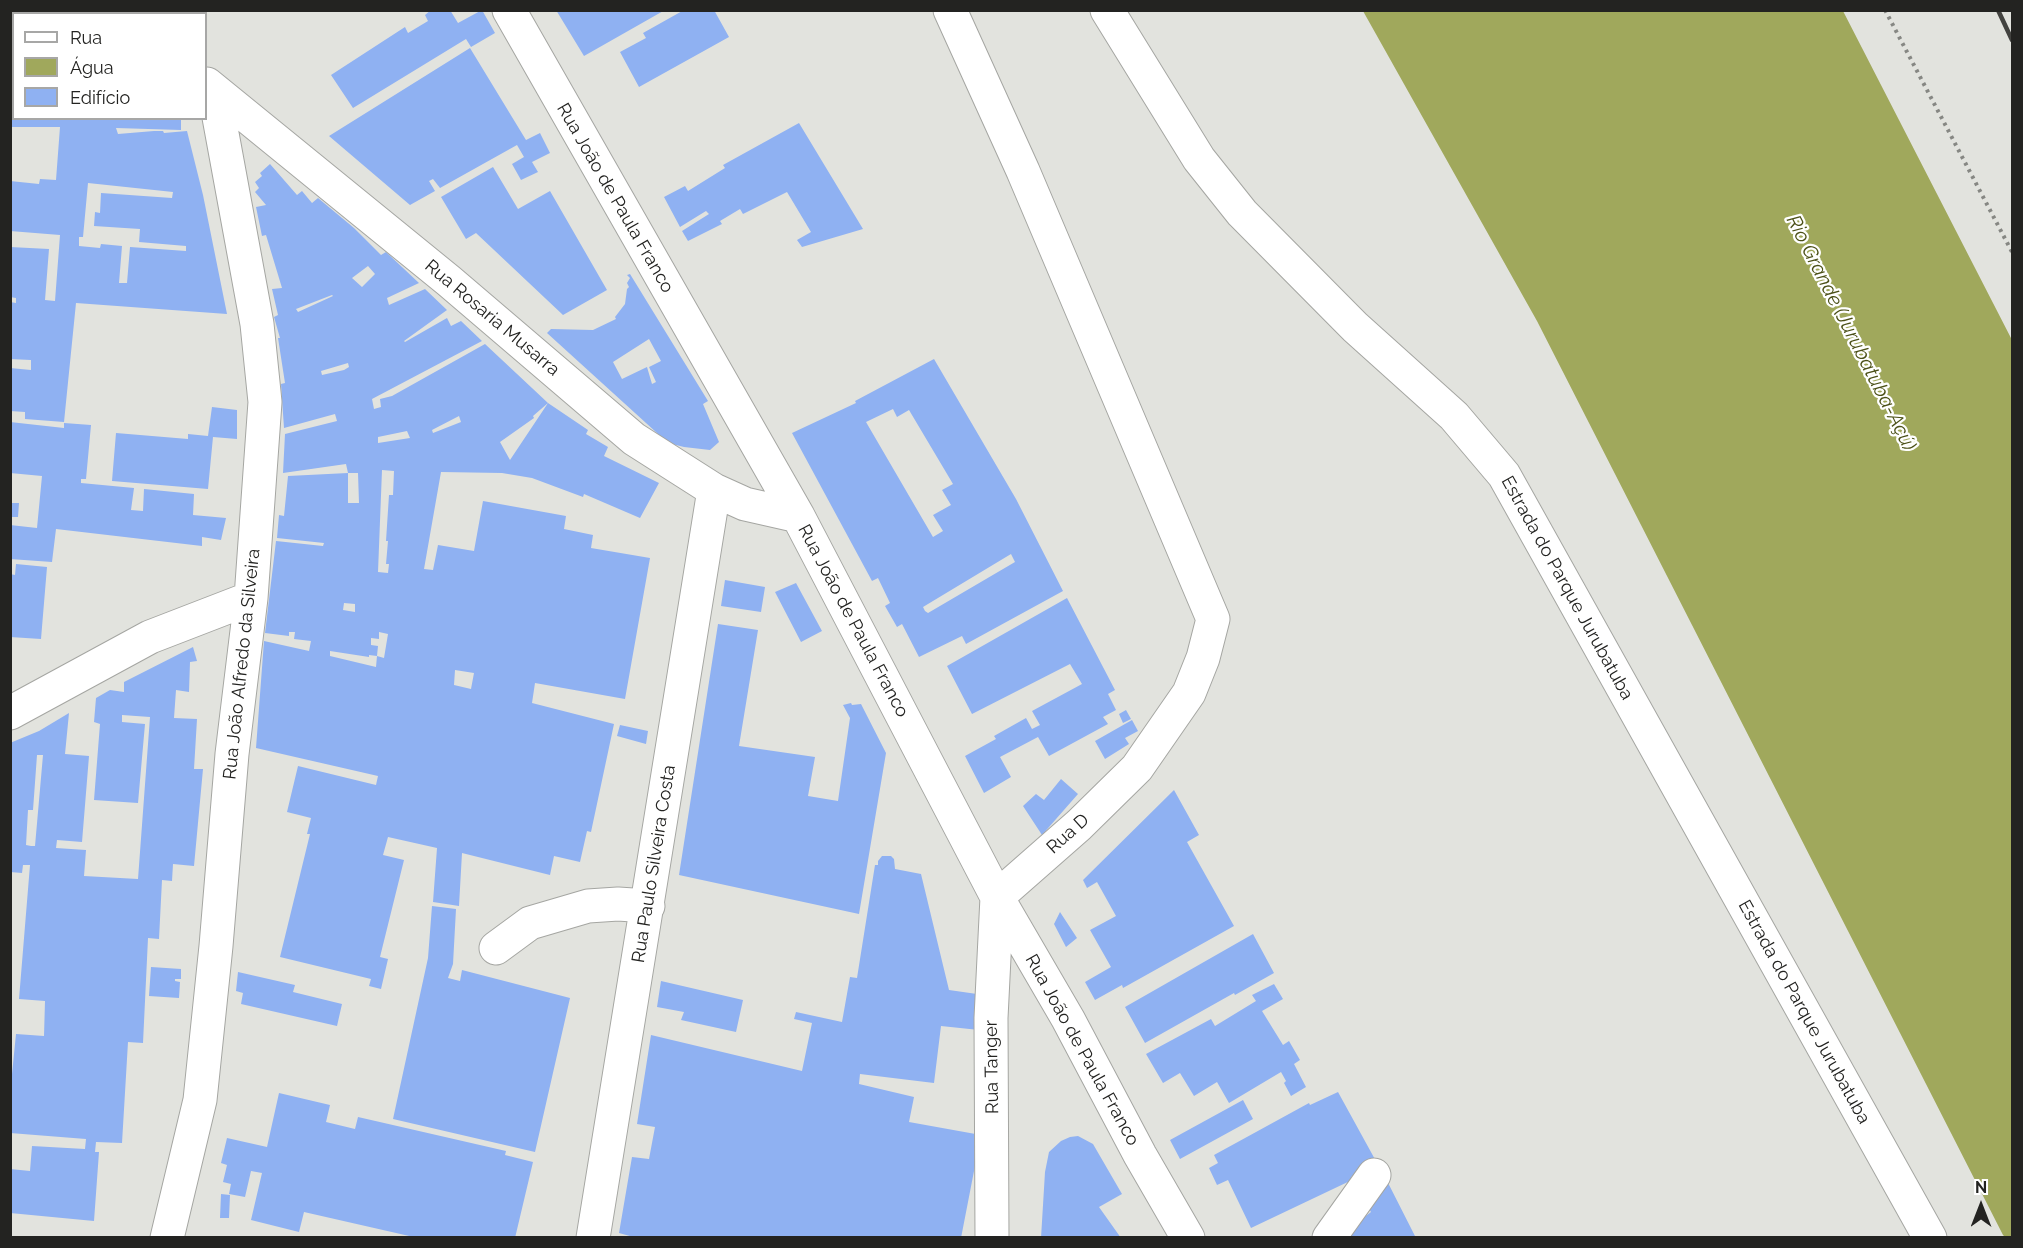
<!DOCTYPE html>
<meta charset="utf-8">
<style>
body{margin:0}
#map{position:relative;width:2023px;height:1248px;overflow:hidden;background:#e2e3de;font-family:Raleway,sans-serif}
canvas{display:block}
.frame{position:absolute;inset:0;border:12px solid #232321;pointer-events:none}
.legend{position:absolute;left:12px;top:12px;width:195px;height:108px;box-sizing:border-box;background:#fff;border:2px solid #a7a7a6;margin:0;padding:8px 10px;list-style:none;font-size:18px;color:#232321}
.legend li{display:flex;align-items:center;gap:12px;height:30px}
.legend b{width:30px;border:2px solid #a7a7a6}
.north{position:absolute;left:1951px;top:1176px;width:60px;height:60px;-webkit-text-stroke:4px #fff;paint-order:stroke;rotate:0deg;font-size:16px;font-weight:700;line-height:24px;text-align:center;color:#232321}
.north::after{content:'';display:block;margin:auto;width:21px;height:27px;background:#232321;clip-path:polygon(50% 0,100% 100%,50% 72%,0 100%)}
</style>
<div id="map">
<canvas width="2023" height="1248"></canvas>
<div class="frame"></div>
<ul class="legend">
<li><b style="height:8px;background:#fff"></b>Rua</li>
<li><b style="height:16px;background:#a0a85c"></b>Água</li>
<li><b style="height:16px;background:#8fb1f2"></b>Edifício</li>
</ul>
<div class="north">N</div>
</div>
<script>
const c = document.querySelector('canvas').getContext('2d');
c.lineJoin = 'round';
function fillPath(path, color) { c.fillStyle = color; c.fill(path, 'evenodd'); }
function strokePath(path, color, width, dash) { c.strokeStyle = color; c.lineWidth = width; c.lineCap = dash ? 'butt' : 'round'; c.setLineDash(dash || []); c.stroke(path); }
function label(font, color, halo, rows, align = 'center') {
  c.font = font + ' Raleway,sans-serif'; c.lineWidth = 4.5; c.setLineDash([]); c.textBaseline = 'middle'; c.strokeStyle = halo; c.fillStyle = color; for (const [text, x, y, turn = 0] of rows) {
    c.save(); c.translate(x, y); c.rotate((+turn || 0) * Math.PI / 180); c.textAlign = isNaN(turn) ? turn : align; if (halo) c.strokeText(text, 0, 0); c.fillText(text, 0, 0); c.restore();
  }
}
fillPath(new Path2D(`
 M 1363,11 L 1843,11 L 2012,340 L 2012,1237 L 2005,1237 L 2003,1235 L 1537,321 Z`), '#a0a85c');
fillPath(new Path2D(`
 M 56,10 L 79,10 L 83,14 L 54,14 Z
 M 431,10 L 450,10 L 458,23 L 482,10 L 495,33 L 471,47 L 466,39 L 353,108 L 331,75 L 405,27 L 408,33 L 428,21 L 425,15 Z
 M 556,10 L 665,10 L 584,56 Z
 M 684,10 L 714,10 L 729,37 L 639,87 L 620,52 L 646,38 L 643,33 Z
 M 470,48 L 526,140 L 540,133 L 550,153 L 532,162 L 538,172 L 521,180 L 512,164 L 524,157 L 517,145 L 440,188 L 433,179 L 429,181 L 435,191 L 410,205 L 329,136 Z
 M 10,52 L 14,52 L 14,82 L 10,82 Z
 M 10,93 L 14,93 L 14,118 L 181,118 L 181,130 L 116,128 L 118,134 L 154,131 L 163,131 L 164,133 L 187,131 L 203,195 L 227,314 L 76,303 L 64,422 L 25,419 L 25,412 L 10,411 L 10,368 L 31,370 L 31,360 L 10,359 L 10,302 L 16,303 L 16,298 L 10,297 L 10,247 L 49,249 L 45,300 L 55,301 L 60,235 L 10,231 L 10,181 L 39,184 L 40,179 L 56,180 L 60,127 L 10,127 ZM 88,183 L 173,192 L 172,198 L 101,193 L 100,213 L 95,212 L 94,226 L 140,229 L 139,242 L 186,246 L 186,251 L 130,247 L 127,283 L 119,283 L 122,246 L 101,244 L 100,248 L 79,246 L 79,237 L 83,237 Z
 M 799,123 L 863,229 L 802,247 L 797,240 L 811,232 L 787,192 L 743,214 L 740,209 L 720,221 L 722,224 L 688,241 L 682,231 L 709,214 L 706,211 L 680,227 L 664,197 L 685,186 L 688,191 L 725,168 L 723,165 Z
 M 270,164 L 297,195 L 302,191 L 312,203 L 318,198 L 354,228 L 381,255 L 386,252 L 419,283 L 387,298 L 389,305 L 425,289 L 447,310 L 404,341 L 405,342 L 447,318 L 451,326 L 461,321 L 482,341 L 372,399 L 374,409 L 381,407 L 380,399 L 392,396 L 485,344 L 548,403 L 533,416 L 534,418 L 500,442 L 510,460 L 548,403 L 588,430 L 586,434 L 608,447 L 604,456 L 659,483 L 640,518 L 584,494 L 583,497 L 532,478 L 502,473 L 441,472 L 424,569 L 433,570 L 438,545 L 474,551 L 483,501 L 566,516 L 564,529 L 593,535 L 591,548 L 650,558 L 625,699 L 535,683 L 532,703 L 614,724 L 591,832 L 587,831 L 580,862 L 554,856 L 550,875 L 462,853 L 459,906 L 433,902 L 437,848 L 388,837 L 383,855 L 404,860 L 380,957 L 388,959 L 381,989 L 369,986 L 371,979 L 280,957 L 310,834 L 307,834 L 311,818 L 287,812 L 298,766 L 376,785 L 378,776 L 256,748 L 264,641 L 309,651 L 311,641 L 294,639 L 295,632 L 289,632 L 289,636 L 265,633 L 276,541 L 323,546 L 324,543 L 277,538 L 279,515 L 284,516 L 288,476 L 348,473 L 346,464 L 283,473 L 285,434 L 337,421 L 335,414 L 284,428 L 281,384 L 285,383 L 278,338 L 280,338 L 274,317 L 278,315 L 272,289 L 282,288 L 266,235 L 262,236 L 256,207 L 266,205 L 255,192 L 259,188 L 255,182 L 262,176 L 260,173 ZM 368,266 L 375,274 L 362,287 L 352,278 ZM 332,295 L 333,296 L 298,312 L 296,309 ZM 348,363 L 349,367 L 344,370 L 322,375 L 321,371 ZM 459,416 L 461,422 L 433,433 L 432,430 ZM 407,431 L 410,438 L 378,443 L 378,437 ZM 382,470 L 394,471 L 393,495 L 389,495 L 386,541 L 388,541 L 386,564 L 389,564 L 388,573 L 378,572 ZM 348,473 L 358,473 L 359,503 L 348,503 ZM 344,603 L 355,604 L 355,612 L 343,610 ZM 379,632 L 388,634 L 384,658 L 377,656 L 376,667 L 330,656 L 330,651 L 369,657 L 369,655 L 377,656 L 378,646 L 371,645 L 371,638 L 379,639 ZM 455,670 L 474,673 L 471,689 L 454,685 Z
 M 493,167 L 518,209 L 550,191 L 607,290 L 563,315 L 476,233 L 466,239 L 441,197 Z
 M 630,274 L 708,401 L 703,404 L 719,442 L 710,450 L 684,447 L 668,443 L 547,333 L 551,329 L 593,330 L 616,319 L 615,317 L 625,304 L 627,289 L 629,287 L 627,283 L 630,278 L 627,275 ZM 649,339 L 661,361 L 649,367 L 656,382 L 652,384 L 647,367 L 622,379 L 613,362 Z
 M 934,359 L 1016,499 L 1063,591 L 966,644 L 962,636 L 919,657 L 902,624 L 897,627 L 885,606 L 890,603 L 878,578 L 872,581 L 792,433 L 856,403 L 855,401 ZM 893,409 L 897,417 L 909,410 L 953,484 L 942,490 L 951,505 L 933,515 L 943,531 L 933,537 L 866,422 ZM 1011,554 L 1015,562 L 928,613 L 925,611 L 923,607 Z
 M 212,407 L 237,410 L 237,439 L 213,437 L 208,489 L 112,481 L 116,433 L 188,439 L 188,434 L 208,436 Z
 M 10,422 L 64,428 L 64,423 L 91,425 L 86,479 L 81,479 L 81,483 L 134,488 L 131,510 L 143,511 L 144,489 L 194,494 L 193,515 L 226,518 L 221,540 L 202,537 L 202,546 L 56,529 L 52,562 L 10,559 L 10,525 L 37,528 L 42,476 L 10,473 Z
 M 10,503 L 19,503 L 18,517 L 10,517 Z
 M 16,564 L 47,567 L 41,639 L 10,637 L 10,574 L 15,575 Z
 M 725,580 L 765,587 L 761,612 L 721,606 Z
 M 796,583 L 822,631 L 801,642 L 775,592 Z
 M 1067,598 L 1115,690 L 1108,694 L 1116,710 L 1103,717 L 1108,724 L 1049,756 L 1038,737 L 1000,757 L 1011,777 L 984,793 L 965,756 L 996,739 L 994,736 L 1026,718 L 1032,729 L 1040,725 L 1032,711 L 1082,684 L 1070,664 L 972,714 L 947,666 Z
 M 718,624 L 758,630 L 739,746 L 815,757 L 808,796 L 838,801 L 850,718 L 843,705 L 851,703 L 852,705 L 861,704 L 886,753 L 859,914 L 679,875 Z
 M 193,647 L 197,661 L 190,662 L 189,692 L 176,690 L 174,718 L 197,719 L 194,769 L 203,769 L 194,866 L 173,864 L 172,881 L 162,880 L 159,939 L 148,938 L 143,1043 L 128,1042 L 122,1143 L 96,1142 L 95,1152 L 99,1152 L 94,1221 L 10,1213 L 10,1169 L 30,1171 L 32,1146 L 85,1149 L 86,1139 L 10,1133 L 10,1094 L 16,1034 L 44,1036 L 45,1001 L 19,999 L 30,865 L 23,865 L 22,873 L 10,872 L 10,743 L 39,731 L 69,713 L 65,754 L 89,756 L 82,842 L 57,840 L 56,848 L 86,850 L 84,876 L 138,879 L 150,717 L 122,715 L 122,722 L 145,724 L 138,803 L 94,800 L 100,724 L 94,722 L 96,698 L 110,690 L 124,692 L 124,682 ZM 37,755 L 43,755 L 35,846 L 31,846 L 26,845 L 28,810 L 33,810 Z
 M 1126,710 L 1131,719 L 1123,723 L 1119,714 Z
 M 1132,720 L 1138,731 L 1125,738 L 1129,744 L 1105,759 L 1095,741 Z
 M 620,725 L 648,731 L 646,744 L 617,736 Z
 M 1061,779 L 1078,794 L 1042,835 L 1023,806 L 1036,794 L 1044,800 Z
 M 1174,790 L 1199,835 L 1187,842 L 1234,926 L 1123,988 L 1122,985 L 1095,1000 L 1085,982 L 1111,967 L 1090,930 L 1116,916 L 1097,882 L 1087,888 L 1083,880 Z
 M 882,856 L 891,856 L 894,859 L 895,869 L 921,874 L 949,990 L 977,994 L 979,1030 L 941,1026 L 934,1083 L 860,1074 L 859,1084 L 914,1097 L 909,1122 L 981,1135 L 961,1238 L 637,1238 L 619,1233 L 632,1157 L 649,1159 L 655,1127 L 637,1124 L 651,1035 L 802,1071 L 812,1023 L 794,1019 L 796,1012 L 842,1022 L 850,977 L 857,978 L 875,865 L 878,865 L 878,861 Z
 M 432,906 L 456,909 L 453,964 L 448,978 L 460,981 L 462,970 L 570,998 L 535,1152 L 393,1119 L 428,958 Z
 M 1060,912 L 1077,938 L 1066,947 L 1054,924 Z
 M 1253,934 L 1274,973 L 1235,995 L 1234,993 L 1145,1043 L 1125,1007 Z
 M 151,967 L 181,969 L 181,979 L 175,979 L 175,981 L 180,982 L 179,998 L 149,996 Z
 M 238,972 L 295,985 L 293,992 L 342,1004 L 337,1026 L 241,1004 L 243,993 L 236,991 Z
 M 661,981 L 743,1000 L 736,1032 L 681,1020 L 684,1012 L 657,1007 Z
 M 1274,984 L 1283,999 L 1262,1011 L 1283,1045 L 1289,1041 L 1300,1060 L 1294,1064 L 1306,1087 L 1291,1096 L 1284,1083 L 1286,1081 L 1281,1072 L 1229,1103 L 1217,1082 L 1194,1096 L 1180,1073 L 1163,1083 L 1146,1054 L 1211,1019 L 1215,1026 L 1256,1001 L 1252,995 Z
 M 1338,1092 L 1377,1163 L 1351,1177 L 1352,1180 L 1251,1228 L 1228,1180 L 1217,1185 L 1209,1168 L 1218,1163 L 1214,1155 L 1309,1103 L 1310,1105 Z
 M 279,1093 L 330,1105 L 326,1122 L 355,1129 L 358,1117 L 506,1151 L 505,1155 L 533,1162 L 515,1238 L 418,1238 L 304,1212 L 299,1232 L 251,1220 L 262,1173 L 251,1171 L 245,1197 L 229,1194 L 231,1184 L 223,1182 L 227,1165 L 221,1163 L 227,1138 L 267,1147 Z
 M 1243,1100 L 1253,1119 L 1180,1159 L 1170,1140 Z
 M 1078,1136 L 1093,1144 L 1122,1194 L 1099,1207 L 1121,1238 L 1041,1238 L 1045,1172 L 1049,1152 L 1061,1141 L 1070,1137 Z
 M 1383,1173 L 1416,1238 L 1337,1238 L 1371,1212 L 1362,1198 Z
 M 221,1194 L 230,1195 L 229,1218 L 220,1218 Z`), '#8fb1f2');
const minor = new Path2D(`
 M 120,10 L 123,14
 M 509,10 L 798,516 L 997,897 L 1068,1019 L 1140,1155 L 1188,1238
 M 950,10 L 1023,171 L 1213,619 L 1203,658 L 1189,693 L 1137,768 L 1079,825 L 997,897 L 991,1018 L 992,1238
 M 1107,10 L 1199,159 L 1242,213 L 1355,327 L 1454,416 L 1504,475 L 1930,1238
 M 207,84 L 449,281 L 634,439 L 714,490 L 745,504 L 798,516
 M 10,713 L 150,637 L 251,598
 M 496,948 L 530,923 L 588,906 L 618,904 L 648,906
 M 167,1238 L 200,1100 L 216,946 L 232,754 L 251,598 L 265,402 L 257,324 L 214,90
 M 593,1238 L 714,490
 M 1329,1238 L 1374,1175`);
strokePath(minor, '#a5a6a2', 35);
strokePath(new Path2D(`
 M 1885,10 L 2012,252`), '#868783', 4, [3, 4.5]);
strokePath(minor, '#fff', 33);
strokePath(new Path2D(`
 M 1998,10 L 2012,40`), '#42423f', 4.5);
label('18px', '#232321', '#fff', [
 ["Rua João de Paula Franco",615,198,60],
 ["Rua Rosaria Musarra",492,318,40],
 ["Estrada do Parque Jurubatuba",1567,588,61],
 ["Rua João de Paula Franco",853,621,62],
 ["Rua João Alfredo da Silveira",242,664,-84],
 ["Rua D",1068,834,-42],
 ["Rua Paulo Silveira Costa",654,864,-81],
 ["Estrada do Parque Jurubatuba",1804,1012,61],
 ["Rua João de Paula Franco",1082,1050,61],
 ["Rua Tanger",992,1067,-91]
]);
label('italic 20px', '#4b5017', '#fff', [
 ["Rio Grande (Jurubatuba-Açú)",1851,333,63]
]);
</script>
